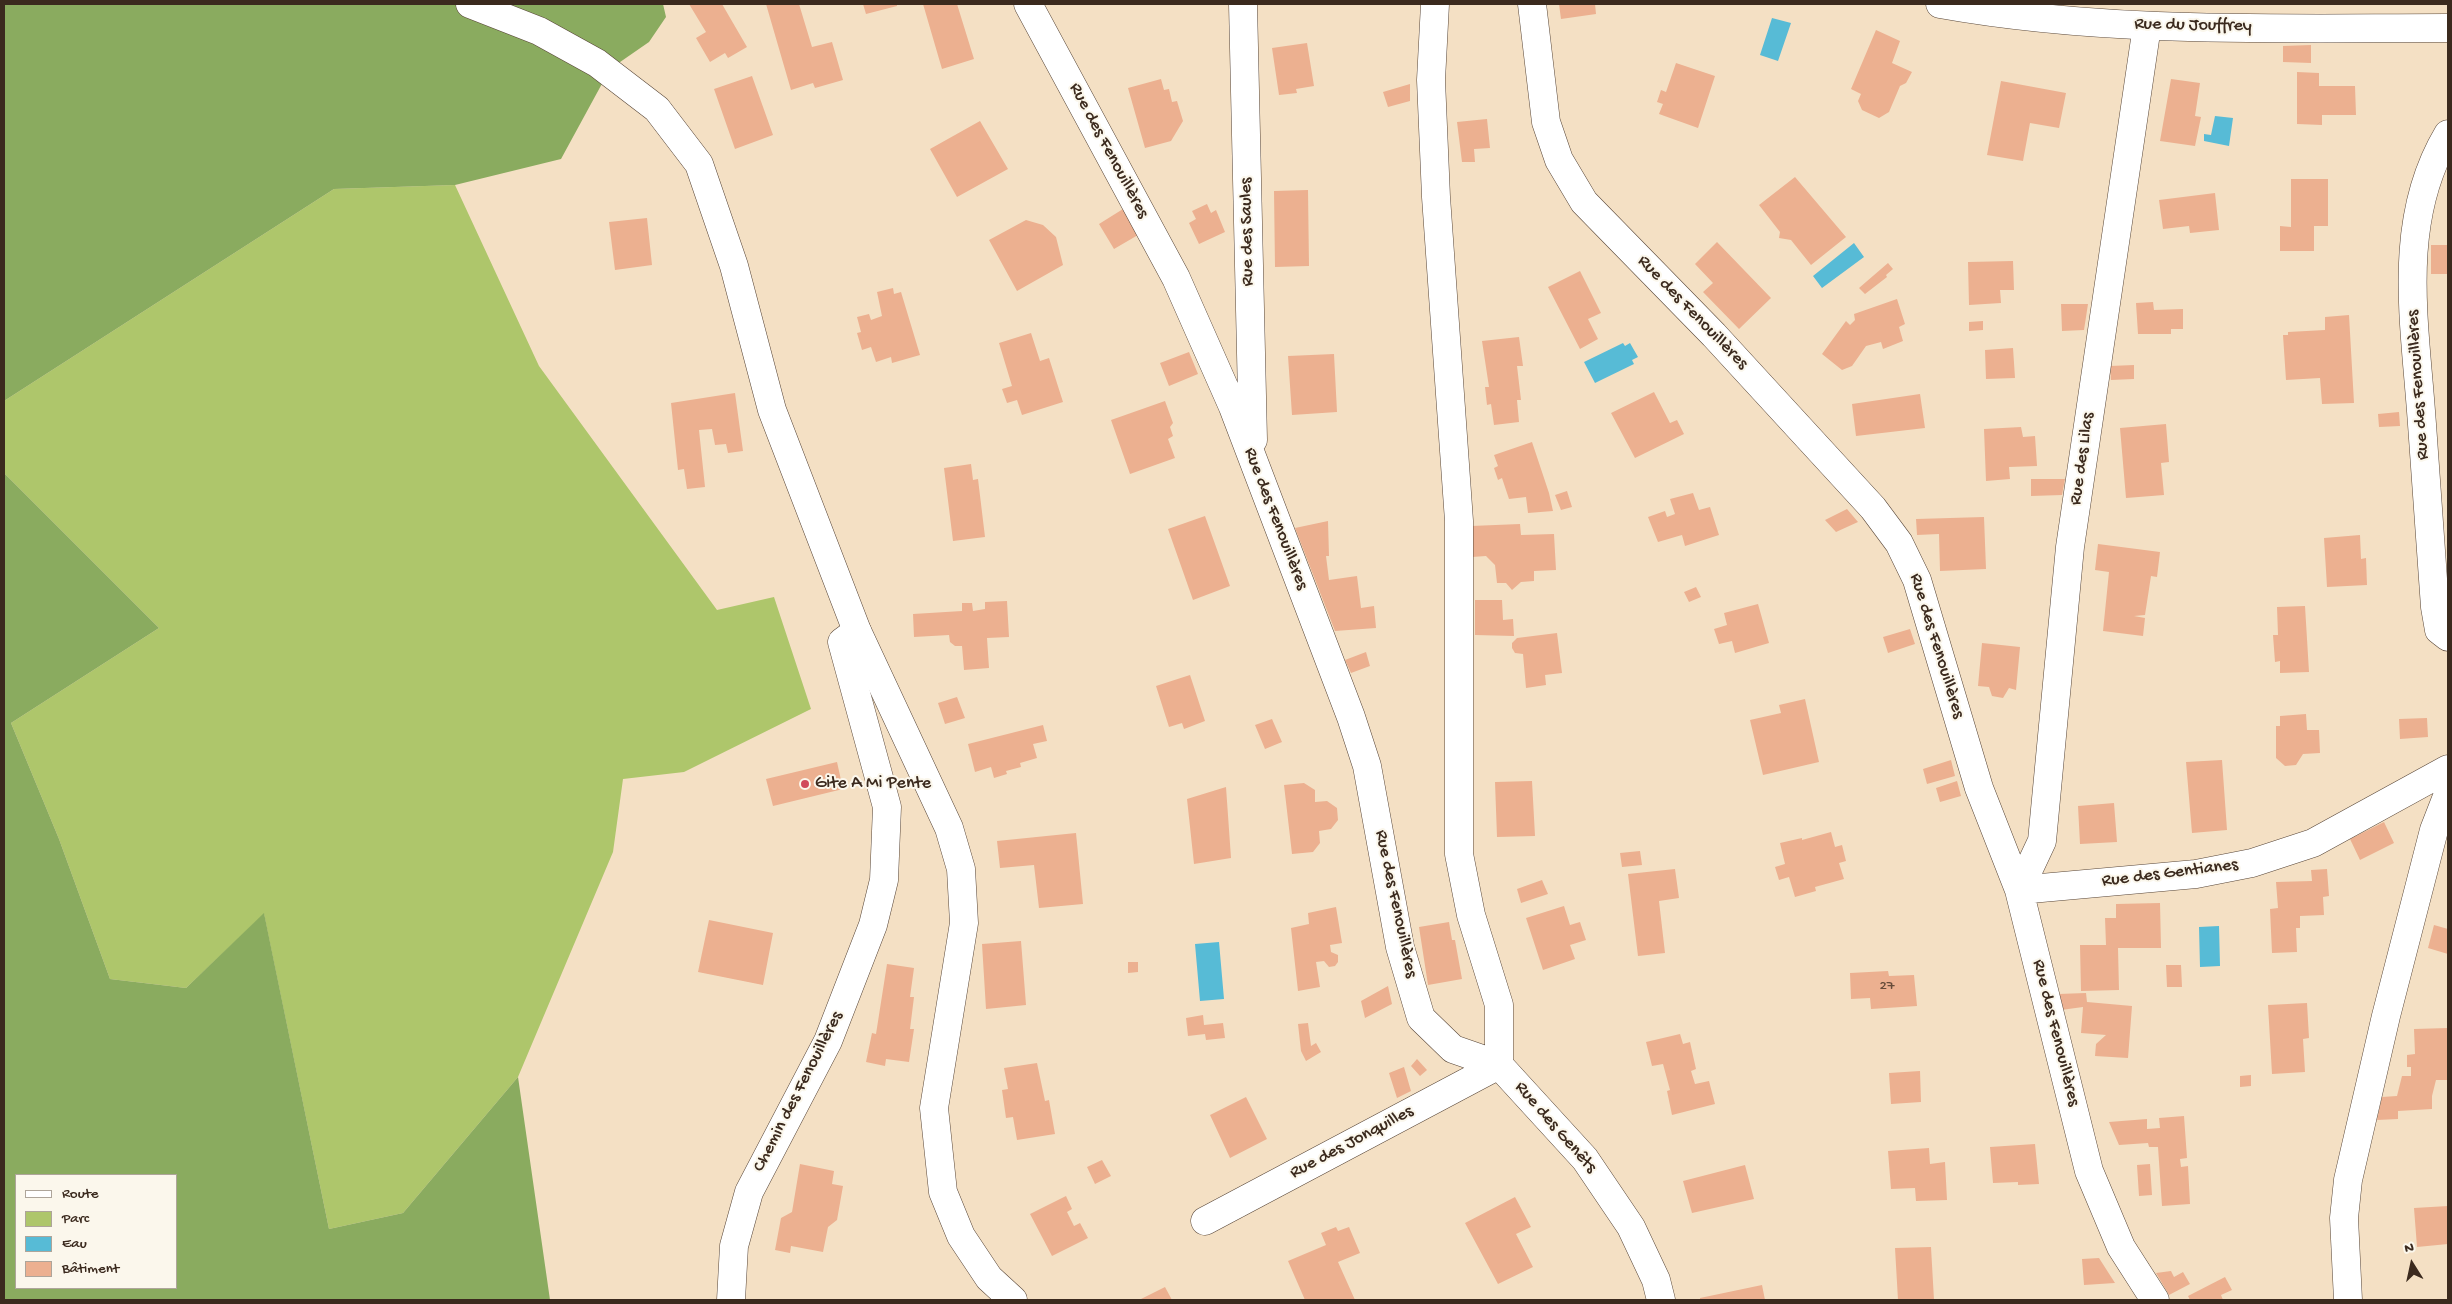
<!DOCTYPE html>
<meta charset="utf-8">
<style>
body{margin:0}
#map{position:relative;width:2452px;height:1304px;overflow:hidden;background:#f4e0c4;font-family:"Gochi Hand",sans-serif}
canvas{display:block}
.frame{position:absolute;inset:0;border:5px solid #3b2a1e;pointer-events:none}
.legend{position:absolute;left:15px;top:1174px;width:162px;height:115px;box-sizing:border-box;background:#fbf7ec;border:1px solid #aea59a;margin:0;padding:6px 9px;list-style:none;font-size:15px;color:#3b2a1e}
.legend li{display:flex;align-items:center;gap:10px;height:25px}
.legend b{width:25px;border:1px solid #aea59a}
.north{position:absolute;left:2387px;top:1239px;width:50px;height:50px;-webkit-text-stroke:4px #fbf7ec;paint-order:stroke;rotate:350deg;font-size:14px;font-weight:700;line-height:20px;text-align:center;color:#3b2a1e}
.north::after{content:'';display:block;margin:auto;width:18px;height:22px;background:#3b2a1e;clip-path:polygon(50% 0,100% 100%,50% 72%,0 100%)}
</style>
<div id="map">
<canvas width="2452" height="1304"></canvas>
<div class="frame"></div>
<ul class="legend">
<li><b style="height:6px;background:#fff"></b>Route</li>
<li><b style="height:14px;background:#aec66b"></b>Parc</li>
<li><b style="height:14px;background:#57bbd6"></b>Eau</li>
<li><b style="height:14px;background:#ecb090"></b>Bâtiment</li>
</ul>
<div class="north">N</div>
</div>
<script>
const c = document.querySelector('canvas').getContext('2d');
c.lineJoin = 'round';
function fillPath(path, color) { c.fillStyle = color; c.fill(path, 'evenodd'); }
function strokePath(path, color, width, dash) { c.strokeStyle = color; c.lineWidth = width; c.lineCap = dash ? 'butt' : 'round'; c.setLineDash(dash || []); c.stroke(path); }
function label(font, color, halo, rows, align = 'center') {
  c.font = font + ' "Gochi Hand",sans-serif'; c.lineWidth = 4; c.setLineDash([]); c.textBaseline = 'middle'; c.strokeStyle = halo; c.fillStyle = color; for (const [text, x, y, turn = 0] of rows) {
    c.save(); c.translate(x, y); c.rotate((+turn || 0) * Math.PI / 180); c.textAlign = isNaN(turn) ? turn : align; if (halo) c.strokeText(text, 0, 0); c.fillText(text, 0, 0); c.restore();
  }
}
fillPath(new Path2D(`
 M 455,185 L 539,366 L 717,610 L 774,597 L 811,709 L 684,772 L 623,779 L 613,852 L 518,1077 L 403,1213 L 329,1229 L 264,914 L 186,988 L 110,979 L 59,839 L 11,723 L 159,628 L 4,473 L 4,401 L 334,189 Z`), '#aec66b');
fillPath(new Path2D(`
 M 4,4 L 663,4 L 666,17 L 649,42 L 610,69 L 561,159 L 455,185 L 334,189 L 4,401 Z
 M 4,473 L 159,628 L 11,723 L 59,839 L 110,979 L 186,988 L 264,913 L 329,1229 L 403,1213 L 518,1077 L 550,1300 L 4,1300 ZM 16,1175 L 176,1175 L 176,1288 L 16,1288 Z`), '#8aab5f');
fillPath(new Path2D(`
 M 1772,18 L 1791,23 L 1778,61 L 1760,55 Z
 M 2215,116 L 2233,118 L 2229,146 L 2204,141 L 2204,134 L 2211,135 Z
 M 1854,243 L 1864,257 L 1822,288 L 1813,276 Z
 M 1623,343 L 1625,346 L 1630,343 L 1638,357 L 1632,360 L 1634,364 L 1595,383 L 1584,362 Z
 M 2219,926 L 2220,966 L 2200,967 L 2199,927 Z
 M 1219,942 L 1224,999 L 1200,1001 L 1195,944 Z`), '#57bbd6');
fillPath(new Path2D(`
 M 689,4 L 722,4 L 747,47 L 728,58 L 725,53 L 710,62 L 696,38 L 706,32 Z
 M 766,4 L 799,4 L 812,47 L 832,42 L 843,80 L 815,88 L 813,83 L 791,90 Z
 M 863,4 L 897,4 L 897,6 L 866,14 Z
 M 923,4 L 957,4 L 974,59 L 942,69 Z
 M 1559,4 L 1595,4 L 1596,14 L 1561,19 Z
 M 1876,30 L 1900,41 L 1892,63 L 1912,72 L 1906,83 L 1900,86 L 1889,112 L 1879,118 L 1862,110 L 1858,101 L 1861,94 L 1851,89 Z
 M 1307,43 L 1314,86 L 1296,89 L 1297,93 L 1279,95 L 1272,48 Z
 M 2311,45 L 2311,63 L 2283,62 L 2283,46 Z
 M 1676,63 L 1715,76 L 1698,128 L 1659,114 L 1663,104 L 1657,102 L 1661,90 L 1666,92 Z
 M 2297,72 L 2319,73 L 2319,86 L 2355,86 L 2356,115 L 2322,115 L 2322,125 L 2297,124 Z
 M 752,76 L 773,135 L 735,149 L 714,89 Z
 M 1161,79 L 1164,90 L 1169,89 L 1172,102 L 1177,101 L 1183,121 L 1171,141 L 1145,148 L 1128,88 Z
 M 2171,79 L 2200,83 L 2195,116 L 2201,117 L 2195,146 L 2160,141 Z
 M 2001,81 L 2066,93 L 2059,128 L 2030,123 L 2023,161 L 1987,155 Z
 M 1410,84 L 1410,101 L 1388,107 L 1383,92 Z
 M 1487,119 L 1490,148 L 1474,149 L 1475,162 L 1462,162 L 1457,122 Z
 M 980,121 L 1008,169 L 957,197 L 930,149 Z
 M 1795,177 L 1846,237 L 1811,265 L 1791,240 L 1779,238 L 1780,232 L 1759,205 Z
 M 2291,179 L 2328,179 L 2328,226 L 2314,226 L 2314,251 L 2280,251 L 2280,226 L 2291,227 Z
 M 1308,190 L 1309,266 L 1275,267 L 1274,191 Z
 M 2215,193 L 2219,230 L 2190,233 L 2189,226 L 2163,229 L 2159,200 Z
 M 1207,204 L 1211,213 L 1216,210 L 1225,232 L 1199,244 L 1189,223 L 1196,219 L 1192,211 Z
 M 1123,209 L 1138,235 L 1114,249 L 1099,224 Z
 M 647,218 L 652,265 L 615,270 L 609,222 Z
 M 1026,220 L 1043,225 L 1056,237 L 1063,265 L 1017,291 L 989,240 Z
 M 1717,242 L 1771,298 L 1739,329 L 1703,292 L 1713,283 L 1695,264 Z
 M 2431,245 L 2448,245 L 2448,274 L 2431,274 Z
 M 2013,261 L 2014,290 L 2000,290 L 2001,303 L 1969,305 L 1968,262 Z
 M 1888,263 L 1893,269 L 1886,275 L 1887,277 L 1865,294 L 1859,288 Z
 M 1580,271 L 1601,313 L 1588,319 L 1598,339 L 1580,349 L 1548,287 Z
 M 893,288 L 894,294 L 901,292 L 920,355 L 892,363 L 891,357 L 876,362 L 871,347 L 862,350 L 857,333 L 861,332 L 857,317 L 869,314 L 871,320 L 882,316 L 877,292 Z
 M 1897,299 L 1905,324 L 1899,327 L 1903,341 L 1883,349 L 1881,342 L 1866,346 L 1852,366 L 1842,370 L 1822,354 L 1846,321 L 1850,325 L 1855,320 L 1854,314 Z
 M 2153,302 L 2154,310 L 2183,309 L 2183,329 L 2171,329 L 2171,334 L 2138,334 L 2136,303 Z
 M 2061,304 L 2088,304 L 2084,330 L 2062,331 Z
 M 2349,315 L 2354,403 L 2322,404 L 2320,378 L 2286,380 L 2283,335 L 2288,335 L 2288,332 L 2325,330 L 2325,317 Z
 M 1983,321 L 1983,330 L 1969,331 L 1969,322 Z
 M 1031,333 L 1040,361 L 1049,358 L 1063,402 L 1022,415 L 1017,400 L 1007,403 L 1002,389 L 1012,386 L 999,343 Z
 M 1519,337 L 1523,366 L 1517,366 L 1521,400 L 1517,400 L 1519,422 L 1494,425 L 1491,404 L 1487,405 L 1485,387 L 1489,387 L 1482,341 Z
 M 2013,348 L 2015,378 L 1986,379 L 1985,350 Z
 M 1189,352 L 1198,374 L 1169,386 L 1160,363 Z
 M 1334,354 L 1337,412 L 1292,415 L 1288,356 Z
 M 2134,365 L 2134,379 L 2111,380 L 2110,366 Z
 M 1654,392 L 1670,423 L 1677,420 L 1684,434 L 1635,458 L 1611,413 Z
 M 735,393 L 743,451 L 728,453 L 726,444 L 715,445 L 712,429 L 699,430 L 705,487 L 687,489 L 684,469 L 678,470 L 671,403 Z
 M 1920,394 L 1925,428 L 1856,436 L 1852,404 Z
 M 1165,401 L 1173,423 L 1170,427 L 1173,436 L 1168,439 L 1175,458 L 1130,474 L 1111,420 Z
 M 2399,412 L 2400,426 L 2379,427 L 2378,414 Z
 M 2166,424 L 2169,462 L 2161,463 L 2164,495 L 2126,498 L 2120,428 Z
 M 2021,427 L 2023,437 L 2035,436 L 2037,466 L 2009,467 L 2010,479 L 1986,481 L 1984,429 Z
 M 1532,442 L 1549,493 L 1553,511 L 1528,513 L 1526,497 L 1509,499 L 1502,478 L 1498,480 L 1494,468 L 1498,466 L 1494,455 Z
 M 971,464 L 973,480 L 978,479 L 985,537 L 953,541 L 944,468 Z
 M 2031,479 L 2065,479 L 2062,495 L 2031,496 Z
 M 1567,491 L 1572,507 L 1561,510 L 1555,495 Z
 M 1693,493 L 1699,510 L 1710,507 L 1719,535 L 1685,546 L 1682,535 L 1658,542 L 1648,517 L 1665,511 L 1667,517 L 1675,514 L 1670,499 Z
 M 1847,509 L 1858,522 L 1836,532 L 1825,520 Z
 M 1205,516 L 1230,586 L 1193,600 L 1168,529 Z
 M 1984,517 L 1986,569 L 1940,571 L 1939,534 L 1917,535 L 1916,519 Z
 M 1328,521 L 1329,556 L 1326,556 L 1329,580 L 1357,576 L 1361,608 L 1374,606 L 1376,628 L 1335,631 L 1295,528 Z
 M 1520,524 L 1521,535 L 1554,534 L 1556,570 L 1534,571 L 1534,581 L 1521,582 L 1512,590 L 1506,583 L 1497,583 L 1495,565 L 1486,556 L 1472,557 L 1471,526 Z
 M 2360,535 L 2361,559 L 2366,558 L 2367,585 L 2327,587 L 2324,538 Z
 M 2098,544 L 2160,552 L 2157,577 L 2151,576 L 2145,615 L 2134,616 L 2145,618 L 2143,636 L 2103,631 L 2109,572 L 2095,570 Z
 M 1696,587 L 1701,597 L 1689,602 L 1684,592 Z
 M 1475,600 L 1502,600 L 1503,620 L 1513,619 L 1514,636 L 1475,635 Z
 M 1007,601 L 1009,637 L 987,638 L 989,668 L 964,670 L 962,646 L 955,646 L 950,642 L 949,635 L 914,637 L 913,614 L 962,611 L 962,603 L 972,603 L 973,611 L 985,609 L 985,602 Z
 M 1758,604 L 1769,643 L 1735,653 L 1732,641 L 1719,644 L 1714,629 L 1727,625 L 1724,613 Z
 M 2305,606 L 2309,672 L 2280,673 L 2280,661 L 2275,662 L 2273,635 L 2278,635 L 2277,607 Z
 M 1910,629 L 1915,644 L 1888,653 L 1883,637 Z
 M 1557,633 L 1562,673 L 1545,675 L 1546,685 L 1526,688 L 1523,654 L 1515,653 L 1512,648 L 1512,643 L 1517,638 Z
 M 1982,643 L 2020,647 L 2016,690 L 2009,688 L 2003,698 L 1992,696 L 1989,687 L 1978,686 Z
 M 1366,652 L 1370,666 L 1351,673 L 1345,660 Z
 M 1190,675 L 1205,721 L 1184,729 L 1182,723 L 1169,727 L 1156,686 Z
 M 957,697 L 965,718 L 945,724 L 938,703 Z
 M 1805,699 L 1819,762 L 1763,775 L 1750,720 L 1781,713 L 1779,705 Z
 M 2306,714 L 2307,730 L 2319,730 L 2320,753 L 2303,754 L 2296,765 L 2285,766 L 2276,758 L 2276,726 L 2280,726 L 2280,716 Z
 M 2427,718 L 2428,737 L 2400,739 L 2399,719 Z
 M 1272,719 L 1282,742 L 1265,749 L 1255,725 Z
 M 1043,725 L 1047,741 L 1033,744 L 1037,758 L 1020,763 L 1021,767 L 1006,771 L 1007,774 L 994,778 L 991,767 L 975,772 L 968,744 Z
 M 1951,760 L 1955,776 L 1927,784 L 1923,769 Z
 M 2222,760 L 2227,830 L 2192,833 L 2186,762 Z
 M 837,762 L 843,789 L 773,806 L 766,779 Z
 M 1532,781 L 1535,836 L 1497,837 L 1495,782 Z
 M 1957,781 L 1961,796 L 1940,802 L 1936,788 Z
 M 1304,783 L 1315,790 L 1315,802 L 1327,801 L 1337,808 L 1338,820 L 1331,829 L 1319,831 L 1320,843 L 1313,852 L 1292,854 L 1284,785 Z
 M 1226,787 L 1231,858 L 1194,864 L 1187,799 Z
 M 2114,803 L 2117,842 L 2080,844 L 2078,806 Z
 M 2384,822 L 2394,843 L 2360,860 L 2350,839 Z
 M 1831,832 L 1835,847 L 1842,845 L 1846,861 L 1839,863 L 1844,879 L 1815,887 L 1816,891 L 1795,897 L 1789,877 L 1779,880 L 1775,867 L 1785,864 L 1780,843 L 1802,838 L 1802,840 Z
 M 1076,833 L 1083,904 L 1039,908 L 1034,865 L 1000,868 L 997,841 Z
 M 1640,851 L 1642,865 L 1622,867 L 1620,853 Z
 M 1675,869 L 1679,898 L 1659,901 L 1665,953 L 1638,956 L 1628,874 Z
 M 2327,869 L 2329,896 L 2323,897 L 2324,915 L 2300,916 L 2300,928 L 2296,928 L 2297,952 L 2272,953 L 2270,909 L 2278,908 L 2276,882 L 2312,881 L 2311,870 Z
 M 1542,880 L 1548,894 L 1521,903 L 1517,889 Z
 M 2160,903 L 2161,948 L 2118,948 L 2119,990 L 2081,991 L 2080,945 L 2106,945 L 2105,918 L 2116,918 L 2116,904 Z
 M 1564,906 L 1570,925 L 1580,922 L 1586,940 L 1570,945 L 1575,959 L 1543,970 L 1526,918 Z
 M 1336,907 L 1342,943 L 1330,945 L 1331,952 L 1338,955 L 1338,962 L 1335,966 L 1329,967 L 1324,961 L 1316,962 L 1320,987 L 1298,991 L 1291,928 L 1309,924 L 1308,913 Z
 M 709,920 L 773,933 L 763,985 L 698,972 Z
 M 1449,922 L 1452,940 L 1455,940 L 1462,979 L 1428,985 L 1419,927 Z
 M 2434,925 L 2448,929 L 2448,954 L 2428,948 Z
 M 1021,941 L 1026,1005 L 986,1009 L 982,944 Z
 M 1128,962 L 1138,962 L 1138,972 L 1128,973 Z
 M 887,964 L 914,968 L 910,997 L 914,997 L 910,1029 L 914,1029 L 909,1062 L 886,1059 L 885,1066 L 866,1062 L 872,1033 L 876,1034 Z
 M 2166,965 L 2181,965 L 2182,987 L 2167,987 Z
 M 1888,971 L 1889,976 L 1914,975 L 1917,1006 L 1871,1009 L 1870,998 L 1851,999 L 1850,973 Z
 M 1388,986 L 1392,1004 L 1365,1018 L 1361,1001 Z
 M 2086,993 L 2087,1002 L 2132,1006 L 2128,1058 L 2095,1056 L 2096,1044 L 2106,1035 L 2081,1033 L 2083,1007 L 2061,1010 L 2058,994 Z
 M 2307,1003 L 2309,1038 L 2303,1039 L 2305,1072 L 2272,1074 L 2268,1005 Z
 M 1203,1015 L 1204,1025 L 1223,1023 L 1225,1038 L 1206,1040 L 1205,1034 L 1188,1036 L 1186,1018 Z
 M 1308,1023 L 1311,1046 L 1316,1043 L 1321,1052 L 1306,1061 L 1301,1051 L 1298,1024 Z
 M 2448,1028 L 2448,1080 L 2436,1080 L 2432,1096 L 2432,1109 L 2398,1111 L 2398,1119 L 2377,1120 L 2382,1097 L 2397,1096 L 2402,1076 L 2411,1076 L 2411,1067 L 2407,1067 L 2407,1055 L 2415,1054 L 2414,1029 Z
 M 1680,1034 L 1683,1044 L 1690,1042 L 1696,1069 L 1691,1071 L 1695,1084 L 1709,1081 L 1715,1104 L 1672,1115 L 1667,1091 L 1670,1090 L 1663,1064 L 1652,1066 L 1646,1042 Z
 M 1417,1059 L 1427,1070 L 1420,1076 L 1411,1066 Z
 M 1037,1063 L 1045,1101 L 1049,1100 L 1055,1134 L 1017,1140 L 1013,1117 L 1006,1118 L 1002,1090 L 1008,1089 L 1004,1068 Z
 M 1404,1067 L 1411,1091 L 1397,1098 L 1389,1073 Z
 M 1920,1071 L 1921,1102 L 1891,1104 L 1889,1073 Z
 M 2251,1075 L 2251,1086 L 2240,1087 L 2240,1076 Z
 M 1246,1097 L 1267,1139 L 1230,1158 L 1210,1115 Z
 M 2184,1116 L 2187,1158 L 2180,1159 L 2181,1167 L 2188,1166 L 2190,1204 L 2162,1206 L 2158,1147 L 2149,1147 L 2148,1143 L 2119,1145 L 2109,1122 L 2147,1119 L 2147,1129 L 2160,1128 L 2159,1118 Z
 M 2035,1144 L 2039,1184 L 2018,1185 L 2018,1182 L 1993,1183 L 1990,1147 Z
 M 1929,1148 L 1930,1164 L 1945,1162 L 1947,1200 L 1916,1201 L 1915,1188 L 1891,1189 L 1888,1151 Z
 M 1102,1160 L 1111,1176 L 1095,1184 L 1087,1167 Z
 M 800,1164 L 834,1171 L 832,1184 L 843,1186 L 837,1220 L 828,1227 L 823,1252 L 791,1246 L 790,1253 L 775,1250 L 781,1218 L 792,1212 Z
 M 2150,1164 L 2152,1195 L 2139,1196 L 2137,1165 Z
 M 1745,1165 L 1754,1199 L 1692,1213 L 1683,1181 Z
 M 1066,1196 L 1072,1209 L 1067,1212 L 1074,1226 L 1080,1223 L 1088,1238 L 1052,1256 L 1030,1214 Z
 M 1515,1197 L 1531,1227 L 1516,1234 L 1533,1267 L 1498,1284 L 1465,1223 Z
 M 2448,1206 L 2448,1244 L 2417,1247 L 2414,1208 Z
 M 1336,1227 L 1338,1231 L 1349,1227 L 1360,1253 L 1338,1262 L 1355,1300 L 1305,1300 L 1288,1261 L 1326,1245 L 1321,1233 Z
 M 1931,1247 L 1934,1300 L 1898,1300 L 1895,1248 Z
 M 2099,1258 L 2115,1283 L 2084,1285 L 2082,1259 Z
 M 2171,1271 L 2174,1277 L 2183,1272 L 2190,1284 L 2169,1295 L 2156,1273 Z
 M 2225,1277 L 2232,1290 L 2221,1295 L 2223,1300 L 2190,1300 L 2188,1296 Z
 M 1762,1285 L 1765,1300 L 1700,1300 L 1700,1298 Z
 M 1165,1287 L 1172,1300 L 1139,1300 Z`), '#ecb090');
const street = new Path2D(`
 M 1028,4 L 1176,278 L 1233,407 L 1351,717 L 1367,766 L 1400,947 L 1421,1018 L 1453,1049 L 1499,1065 L 1585,1159 L 1631,1227 L 1656,1280 L 1661,1300
 M 1243,4 L 1253,440
 M 1435,4 L 1431,80 L 1436,197 L 1459,521 L 1459,854 L 1471,915 L 1499,1005 L 1499,1065
 M 1532,4 L 1546,122 L 1559,160 L 1584,202 L 1714,335 L 1873,508 L 1899,543 L 1917,580 L 1979,788 L 2019,890 L 2089,1171 L 2121,1247 L 2155,1300
 M 1940,4 C 2107,34 2279,28 2448,28
 M 2147,26 L 2070,547 L 2042,841 L 2019,890 L 2196,874 L 2252,863 L 2313,843 L 2448,769
 M 2448,134 C 2397,219 2414,317 2421,411 C 2426,476 2430,541 2435,607 L 2439,630 L 2448,637
 M 1205,1221 L 1499,1065
 M 731,1300 L 734,1246 L 749,1192 L 828,1041 L 873,925 L 884,880 L 887,807 L 842,642 L 857,631
 M 2348,1300 L 2344,1218 L 2348,1180 L 2386,1016 L 2434,830 L 2448,794`);
const secondary = new Path2D(`
 M 470,4 L 539,31 L 597,63 L 657,109 L 699,164 L 734,266 L 772,410 L 857,631 L 949,828 L 961,869 L 964,923 L 934,1108 L 943,1192 L 961,1236 L 989,1278 L 1013,1300`);
strokePath(street, '#574537', 29);
strokePath(secondary, '#574537', 29);
strokePath(street, '#fff', 28);
strokePath(secondary, '#fff', 28);
for (const [x, y, r, color] of [
 [805,784,5,"#d1495b"]
]) { const dot = new Path2D(); dot.arc(x, y, r, 0, 2 * Math.PI); c.fillStyle = color; c.fill(dot); strokePath(dot, '#fbf7ec', 2); }
label('15px', '#674c3a', null, [
 ["27",1887,987]
]);
label('18px', '#3b2a1e', '#fbf7ec', [
 ["Rue du Jouffrey",2193,26,1],
 ["Rue des Fenouillères",1108,151,62],
 ["Rue des Saules",1248,232,-91],
 ["Rue des Fenouillères",1692,313,46],
 ["Rue des Fenouillères",2419,385,-94],
 ["Rue des Lilas",2083,459,-82],
 ["Rue des Fenouillères",1275,519,69],
 ["Rue des Fenouillères",1936,646,73],
 ["Rue des Gentianes",2170,874,-7],
 ["Rue des Fenouillères",1395,904,78],
 ["Rue des Fenouillères",2055,1033,76],
 ["Chemin des Fenouillères",799,1092,-63],
 ["Rue des Genêts",1555,1128,49],
 ["Rue des Jonquilles",1352,1143,-28]
]);
label('18px', '#3b2a1e', '#fbf7ec', [
 ["Gite A Mi Pente",815,784]
], 'left');
</script>
